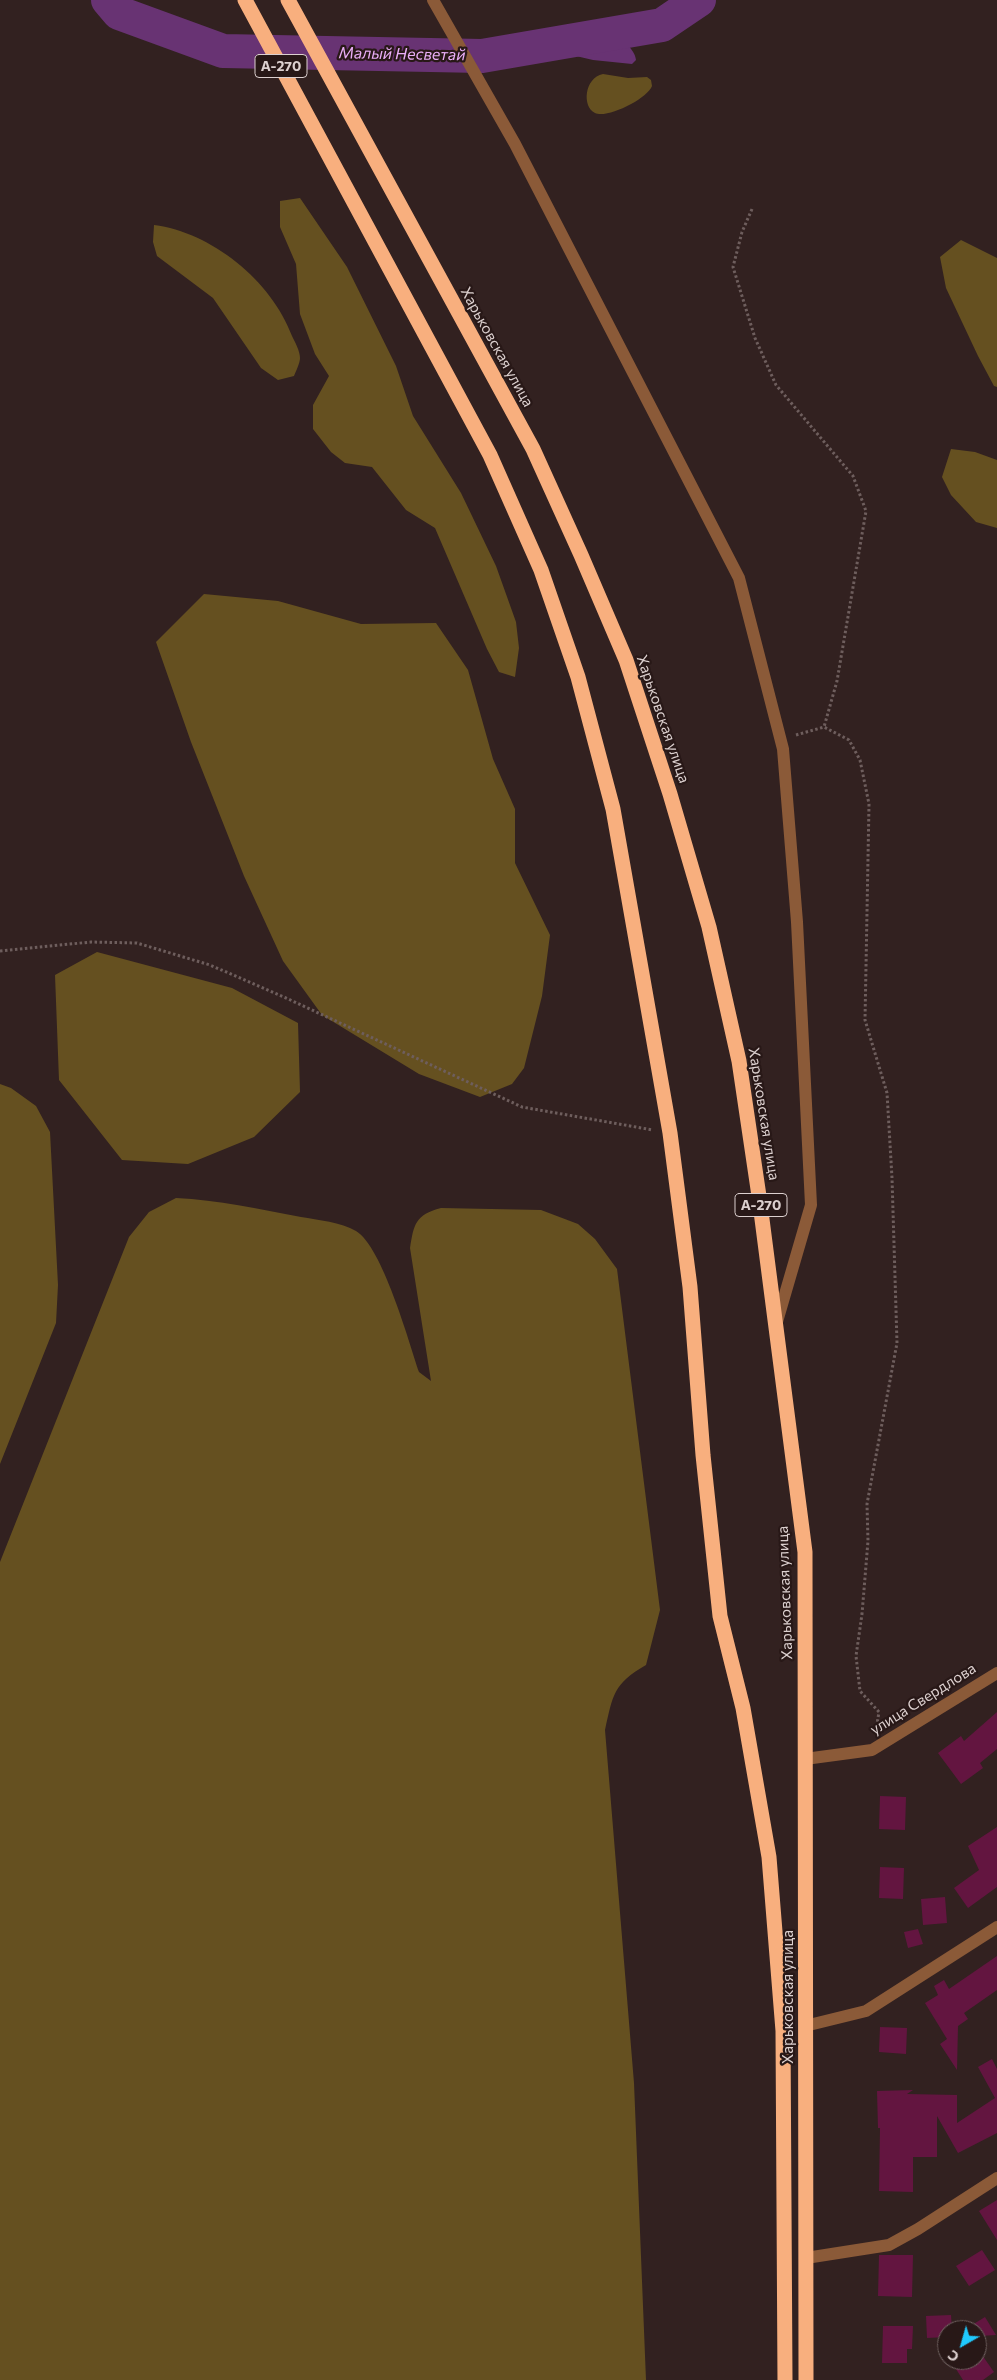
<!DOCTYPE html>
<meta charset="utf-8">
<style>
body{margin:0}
#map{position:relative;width:997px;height:2380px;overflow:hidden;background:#322120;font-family:Commissioner,sans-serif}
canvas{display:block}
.north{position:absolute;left:937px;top:2320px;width:50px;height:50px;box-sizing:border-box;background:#281817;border:1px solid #706261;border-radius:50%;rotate:218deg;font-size:14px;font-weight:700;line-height:20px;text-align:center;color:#dcd0cf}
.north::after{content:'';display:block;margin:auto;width:18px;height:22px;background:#20c9fd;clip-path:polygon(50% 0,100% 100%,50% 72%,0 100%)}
</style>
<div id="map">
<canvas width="997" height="2380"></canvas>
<div class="north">С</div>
</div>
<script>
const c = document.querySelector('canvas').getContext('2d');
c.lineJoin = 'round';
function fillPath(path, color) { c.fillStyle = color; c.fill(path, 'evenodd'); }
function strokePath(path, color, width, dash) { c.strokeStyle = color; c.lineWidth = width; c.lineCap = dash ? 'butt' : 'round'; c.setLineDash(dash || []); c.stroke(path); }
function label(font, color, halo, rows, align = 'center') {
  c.font = font + ' Commissioner,sans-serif'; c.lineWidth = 4.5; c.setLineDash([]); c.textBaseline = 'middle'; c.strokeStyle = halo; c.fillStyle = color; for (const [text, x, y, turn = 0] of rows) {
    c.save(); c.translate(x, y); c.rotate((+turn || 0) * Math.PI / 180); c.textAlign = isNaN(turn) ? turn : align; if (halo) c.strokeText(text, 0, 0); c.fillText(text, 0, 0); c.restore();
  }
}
fillPath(new Path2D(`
 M 603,74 L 628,78 L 647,77 L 651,80 L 652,86 C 647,99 607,119 595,113 C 582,107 584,78 603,74 Z
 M 300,198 L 347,267 L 396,366 L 413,416 L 461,493 L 496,566 L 516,622 L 519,648 L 515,677 L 499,672 L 487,649 L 435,528 L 406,510 L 372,467 L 345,463 L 331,452 L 313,429 L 313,405 L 329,376 L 315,354 L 300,314 L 296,264 L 280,227 L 280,201 Z
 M 154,225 C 211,232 272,281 292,336 C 295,342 300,351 300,358 C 300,363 296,371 294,376 L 278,380 L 261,368 L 213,298 L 157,256 L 153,242 Z
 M 961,240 L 997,258 L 997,387 L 994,386 L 978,356 L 946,288 L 940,257 Z
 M 951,449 L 975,452 L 997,460 L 997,528 L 976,522 L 951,495 L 942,477 Z
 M 204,594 L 278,601 L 361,624 L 436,623 L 468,670 L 493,759 L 515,809 L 515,863 L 550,935 L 542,996 L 524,1068 L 512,1084 L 480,1097 L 419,1074 L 322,1015 L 283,961 L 244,876 L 191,742 L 156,642 Z
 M 97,952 L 232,988 L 298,1023 L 300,1092 L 254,1137 L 188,1164 L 122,1160 L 59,1080 L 55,975 Z
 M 0,1084 L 11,1088 L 36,1106 L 50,1132 L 58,1285 L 56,1323 L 0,1464 Z
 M 176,1198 C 218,1200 259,1209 301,1217 C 318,1220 341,1222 356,1231 C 382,1246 409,1342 419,1372 L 431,1381 L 410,1248 C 414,1224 415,1215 441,1208 L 541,1210 L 578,1224 L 595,1239 L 617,1269 L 660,1610 L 646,1665 C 613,1684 613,1695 605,1730 L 634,2083 L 646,2380 L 0,2380 L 0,1562 L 129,1237 L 149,1212 Z`), '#655020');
fillPath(new Path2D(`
 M 591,27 C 617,29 614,25 629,46 C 632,51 635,53 636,60 L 632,64 L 593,60 L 563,53 L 547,54 C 550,33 574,28 591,27 Z`), '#683373');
strokePath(new Path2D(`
 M 108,0 L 119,13 L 223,51 L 482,56 L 662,25 L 699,0`), '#683373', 34);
fillPath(new Path2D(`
 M 997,1712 L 997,1749 L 980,1763 L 983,1768 L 961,1784 L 938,1753 L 961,1736 L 964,1741 Z
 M 880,1796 L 906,1797 L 905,1830 L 879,1829 Z
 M 997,1827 L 997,1887 L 968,1908 L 954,1888 L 979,1870 L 968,1846 Z
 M 880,1867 L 904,1868 L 903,1899 L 879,1898 Z
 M 945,1897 L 947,1923 L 923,1925 L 921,1899 Z
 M 918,1929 L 923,1944 L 908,1948 L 904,1932 Z
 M 997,1956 L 997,1990 L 964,2013 L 968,2019 L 958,2026 L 957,2070 L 940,2044 L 947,2039 L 925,2003 L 938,1995 L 934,1986 L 944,1980 L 949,1989 Z
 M 880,2027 L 907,2028 L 906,2054 L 879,2052 Z
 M 992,2059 L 997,2069 L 997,2133 L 958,2153 L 937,2116 L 937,2157 L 913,2157 L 913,2192 L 879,2191 L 880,2128 L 878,2128 L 877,2091 L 913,2090 L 907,2094 L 957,2095 L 957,2123 L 995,2098 L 978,2067 Z
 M 997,2200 L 997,2240 L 979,2211 Z
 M 982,2250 L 995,2270 L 969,2286 L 956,2266 Z
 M 879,2255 L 913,2255 L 912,2297 L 878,2296 Z
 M 951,2315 L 952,2330 L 947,2330 L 947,2337 L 927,2338 L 926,2316 Z
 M 985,2317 L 996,2335 L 979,2336 L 972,2325 Z
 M 883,2326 L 913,2326 L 912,2349 L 907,2349 L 907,2363 L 882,2363 Z
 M 977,2355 L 982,2355 L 994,2372 L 983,2380 L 963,2380 L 956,2369 L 969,2360 L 977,2360 Z`), '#631540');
strokePath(new Path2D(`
 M 752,209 L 742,232 L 733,267 L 755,338 L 776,385 L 853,476 L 866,511 L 837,681 L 824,727
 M 796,735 L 824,727 L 849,740 L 860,760 L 869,804 L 865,1020 L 887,1093 L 892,1178 L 897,1343 L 867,1504 L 868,1541 L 862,1614 L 856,1656 L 860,1691 L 879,1712 L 876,1730
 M 0,951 L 91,942 L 137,943 L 210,965 L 286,998 L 522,1107 L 653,1130`), '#6e5e5d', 3, [2.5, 2.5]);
strokePath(new Path2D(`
 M 433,0 L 515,144 L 739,578 L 783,749 L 797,922 L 811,1205 L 776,1325
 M 805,1759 L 872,1750 L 997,1673
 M 805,2026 L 866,2011 L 997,1927
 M 806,2258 L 889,2245 L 918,2229 L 997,2178`), '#8b5a38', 12);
strokePath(new Path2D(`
 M 245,0 L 490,455 L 541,570 L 578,677 L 613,809 L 670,1133 L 690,1287 L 703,1455 L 720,1616 L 743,1708 L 769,1857 L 783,2031 L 785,2380
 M 288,0 L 533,449 L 581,555 L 626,660 L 670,794 L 709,927 L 739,1061 L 759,1196 L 805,1552 L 806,2380`), '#f8af7e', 15);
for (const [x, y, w] of [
 [281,66,52],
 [761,1205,52]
]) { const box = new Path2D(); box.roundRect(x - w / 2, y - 11.5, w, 23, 4); c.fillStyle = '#281817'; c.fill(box); strokePath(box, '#dcd0cf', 1); }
label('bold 14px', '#dcd0cf', null, [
 ["А-270",281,66],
 ["А-270",761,1205]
]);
label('15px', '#dcd0cf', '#281817', [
 ["Харьковская улица",497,347,61],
 ["Харьковская улица",663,719,71],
 ["Харьковская улица",764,1114,81],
 ["Харьковская улица",785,1593,-92],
 ["улица Свердлова",923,1699,-32],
 ["Харьковская улица",788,1997,-90]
]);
label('italic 16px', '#eaaef7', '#281817', [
 ["Малый Несветай",402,54,1]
]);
</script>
